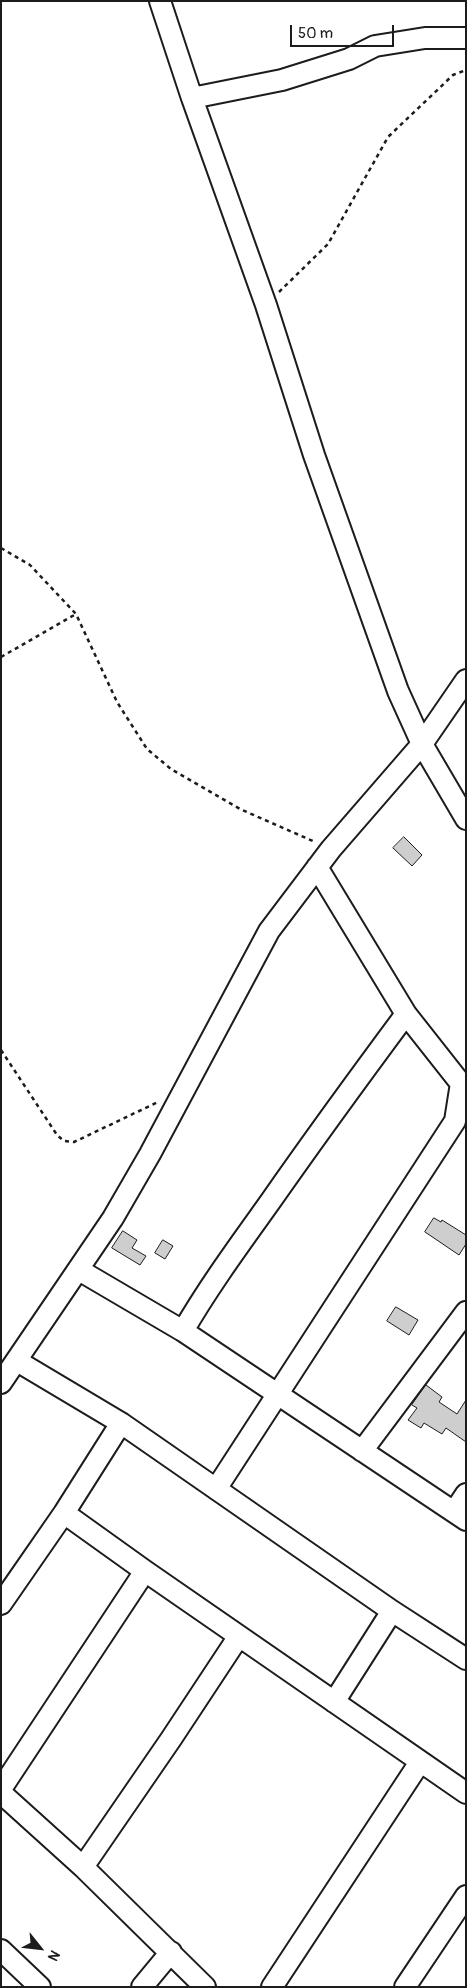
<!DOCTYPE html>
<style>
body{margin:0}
#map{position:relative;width:467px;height:1988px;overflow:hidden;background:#fff;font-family:Pangolin,sans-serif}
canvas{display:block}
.frame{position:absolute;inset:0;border:2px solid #1c1c1c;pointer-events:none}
.north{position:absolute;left:15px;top:1923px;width:50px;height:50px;-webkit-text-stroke:4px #fff;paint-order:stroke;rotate:119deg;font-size:14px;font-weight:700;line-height:20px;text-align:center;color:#1c1c1c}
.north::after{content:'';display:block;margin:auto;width:18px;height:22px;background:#1c1c1c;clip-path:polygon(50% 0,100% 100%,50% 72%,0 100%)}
.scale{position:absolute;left:290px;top:25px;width:104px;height:22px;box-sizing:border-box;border:2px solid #1c1c1c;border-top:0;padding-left:6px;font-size:15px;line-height:18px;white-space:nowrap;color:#1c1c1c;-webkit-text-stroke:4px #fff;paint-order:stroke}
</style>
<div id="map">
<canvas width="467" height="1988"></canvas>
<div class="frame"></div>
<div class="north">N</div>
<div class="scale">50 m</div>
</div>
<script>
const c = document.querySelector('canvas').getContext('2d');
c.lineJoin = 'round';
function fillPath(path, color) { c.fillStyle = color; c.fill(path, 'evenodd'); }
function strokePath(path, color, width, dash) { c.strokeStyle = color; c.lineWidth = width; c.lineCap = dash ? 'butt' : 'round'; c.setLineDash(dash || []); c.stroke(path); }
const building = new Path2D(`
 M 404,837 L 422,855 L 412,866 L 393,848 Z
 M 434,1218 L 441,1222 L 442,1220 L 466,1235 L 466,1244 L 459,1255 L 425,1232 Z
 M 123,1231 L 137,1240 L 132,1248 L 146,1256 L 140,1265 L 112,1248 Z
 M 163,1240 L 173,1246 L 165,1259 L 155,1253 Z
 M 396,1307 L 418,1320 L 409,1335 L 387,1321 Z
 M 426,1385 L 442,1397 L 439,1402 L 457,1414 L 466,1400 L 466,1442 L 446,1428 L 442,1434 L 424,1423 L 421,1428 L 408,1420 L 417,1408 L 412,1405 Z`);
fillPath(building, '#cecece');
strokePath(building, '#1c1c1c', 1);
const minor = new Path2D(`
 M 160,1 L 192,98 L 266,305 L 314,455 L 398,691 L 422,744 L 466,819
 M 192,98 L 282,80 L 349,59 L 375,46 L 425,38 L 466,38
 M 317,867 L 406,1014 L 466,1090
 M 79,1270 L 183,1331 L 466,1520
 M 183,1331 C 209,1286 240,1244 270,1202 C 314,1139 360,1076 406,1014
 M 17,1361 L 121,1423 L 392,1611 L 466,1659
 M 1,1383 L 113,1218 L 150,1154 L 269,931 L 331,849 L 422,744 L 466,680
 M 362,1451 L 466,1312
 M 216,1489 L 455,1121 L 461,1083
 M 454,1512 L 466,1494
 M 64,1513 L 145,1571 L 466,1793
 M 1,1604 L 64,1513 L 121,1423
 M 334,1702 L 392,1611
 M 1,1789 L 145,1571
 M 1,1793 L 83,1867 L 205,1987
 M 83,1867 L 171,1739 L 239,1636
 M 1,1950 L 40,1987
 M 142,1987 L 171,1952
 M 272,1987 L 420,1762
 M 405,1987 L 466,1896`);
strokePath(minor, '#1c1c1c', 24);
strokePath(new Path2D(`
 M 279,292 L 328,244 L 388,137 L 453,75 L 466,70
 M 1,548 L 30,565 L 76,614 L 117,702 L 147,749 L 171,769 L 240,809 L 315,842
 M 1,657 L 76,614
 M 1,1050 L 57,1135 L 64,1141 L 74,1142 L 158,1102`), '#1c1c1c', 2.5, [4, 4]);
strokePath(minor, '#fff', 20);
</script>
